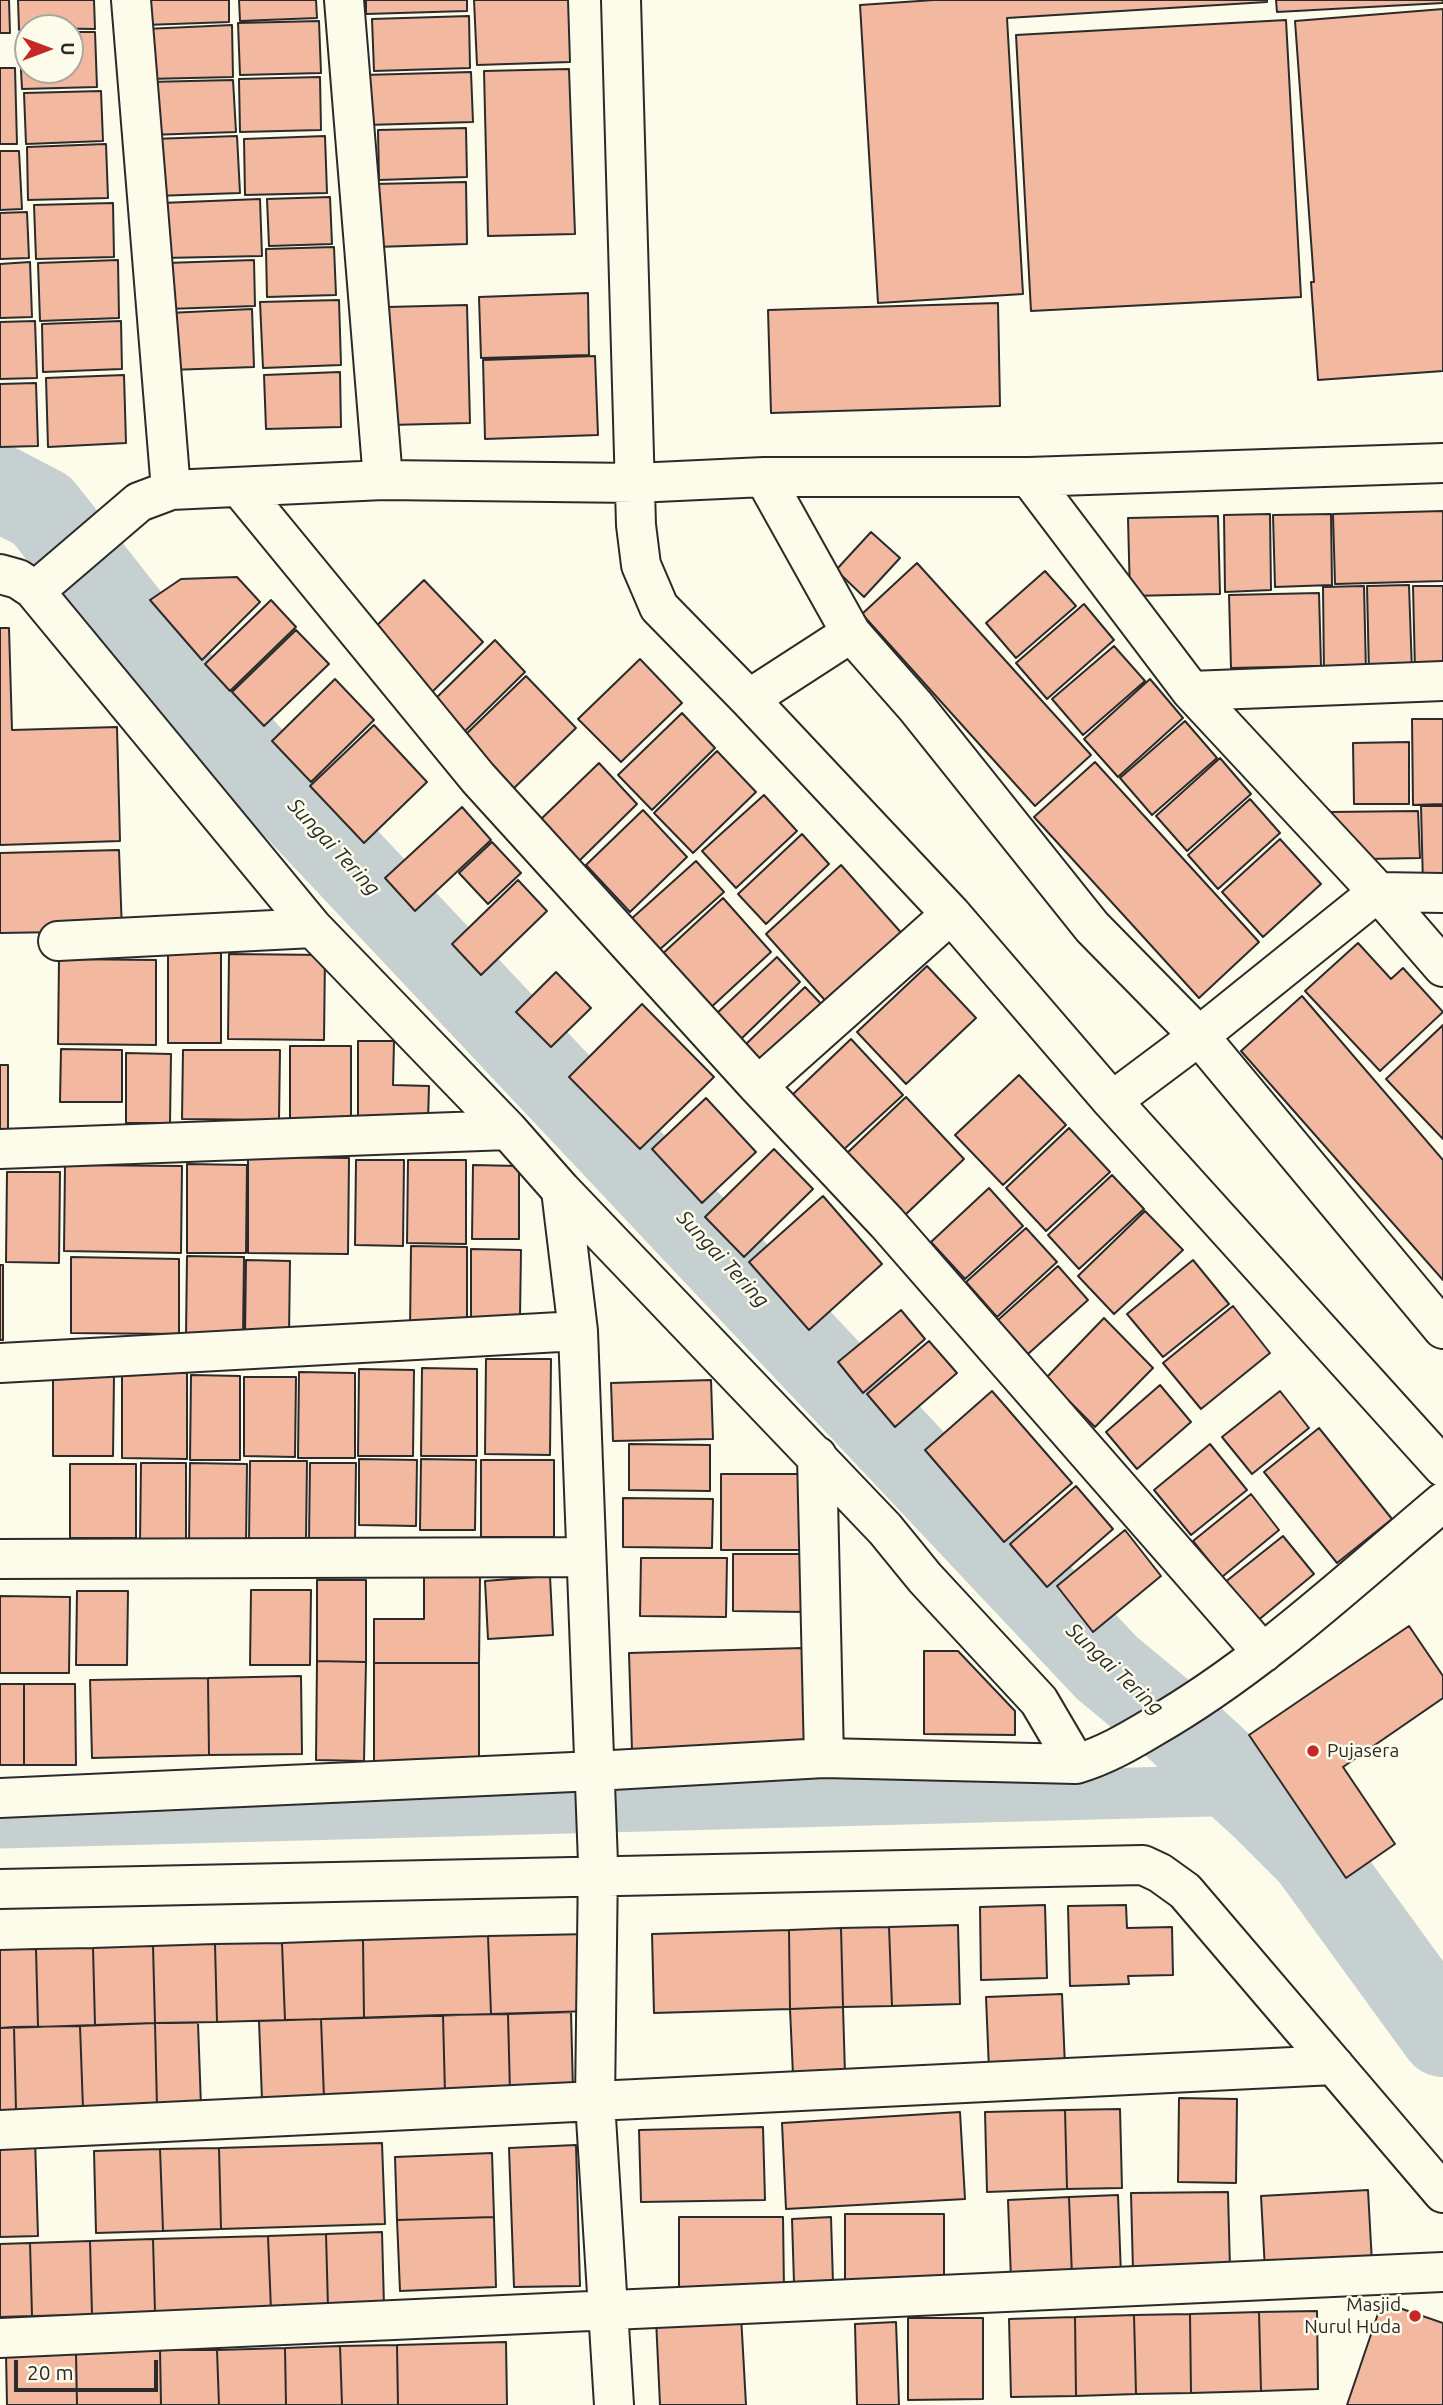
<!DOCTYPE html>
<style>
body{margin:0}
#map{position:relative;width:1443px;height:2405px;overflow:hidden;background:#fdfbea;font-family:Ubuntu,sans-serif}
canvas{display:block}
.north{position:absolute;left:14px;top:14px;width:70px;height:70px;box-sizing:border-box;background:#fdfbea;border:2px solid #a9a89e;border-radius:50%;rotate:90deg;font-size:19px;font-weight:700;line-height:28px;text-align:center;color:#2b2b2b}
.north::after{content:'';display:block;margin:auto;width:24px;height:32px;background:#c62828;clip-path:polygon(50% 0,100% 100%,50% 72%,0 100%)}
.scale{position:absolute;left:14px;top:2360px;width:144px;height:32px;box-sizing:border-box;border:4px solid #2b2b2b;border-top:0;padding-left:9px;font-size:21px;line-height:24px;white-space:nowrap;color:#2b2b2b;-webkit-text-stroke:5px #fdfbea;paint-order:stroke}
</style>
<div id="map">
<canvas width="1443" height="2405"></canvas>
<div class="north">U</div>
<div class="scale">20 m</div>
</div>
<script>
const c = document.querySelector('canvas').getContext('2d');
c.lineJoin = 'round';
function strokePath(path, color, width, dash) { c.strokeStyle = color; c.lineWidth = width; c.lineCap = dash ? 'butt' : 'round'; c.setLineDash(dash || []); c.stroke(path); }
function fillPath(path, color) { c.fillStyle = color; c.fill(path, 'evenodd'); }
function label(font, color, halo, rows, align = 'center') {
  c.font = font + ' Ubuntu,sans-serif'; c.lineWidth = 5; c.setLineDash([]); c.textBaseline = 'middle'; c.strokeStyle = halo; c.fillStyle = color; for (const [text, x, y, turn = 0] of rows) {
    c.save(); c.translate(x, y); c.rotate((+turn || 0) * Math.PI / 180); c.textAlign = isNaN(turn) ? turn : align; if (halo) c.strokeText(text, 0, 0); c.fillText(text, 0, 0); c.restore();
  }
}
strokePath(new Path2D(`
 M 0,1823 L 1247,1790`), '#c7d0d0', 51);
strokePath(new Path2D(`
 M 0,488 L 42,510 L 172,675 L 1107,1668 L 1177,1726 L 1264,1806 L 1312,1854 L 1443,2034`), '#c7d0d0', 86);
const building = new Path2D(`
 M 0,0 L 9,0 L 10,33 L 0,33 Z
 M 18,0 L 94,0 L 95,29 L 28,28 L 28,30 L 19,30 Z
 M 144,0 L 229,0 L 229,22 L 145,25 Z
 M 239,0 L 316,0 L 317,18 L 240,21 Z
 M 366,0 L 467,0 L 467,11 L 366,14 Z
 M 474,0 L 568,0 L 570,62 L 477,65 Z
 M 934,0 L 1267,0 L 1267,2 L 1007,18 L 1023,294 L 878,303 L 860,5 Z
 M 1276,0 L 1443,0 L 1443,3 L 1277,12 Z
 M 1443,9 L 1443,371 L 1318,380 L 1311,282 L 1314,282 L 1295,21 Z
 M 469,16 L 470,68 L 374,71 L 372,19 Z
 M 1286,20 L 1301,297 L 1031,311 L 1016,35 Z
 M 319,21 L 321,73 L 240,75 L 238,23 Z
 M 232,25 L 233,77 L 147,79 L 145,29 Z
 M 70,32 L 95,32 L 97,87 L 22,89 L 19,33 L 28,33 L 28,70 L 70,70 Z
 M 0,68 L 15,68 L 17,144 L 0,144 Z
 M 569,69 L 575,234 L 488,236 L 484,71 Z
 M 471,72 L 473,122 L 366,125 L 364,75 Z
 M 320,77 L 321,130 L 240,132 L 239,79 Z
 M 233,80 L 236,132 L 149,135 L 148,82 Z
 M 101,91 L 103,141 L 26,144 L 24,93 Z
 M 466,128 L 467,177 L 379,180 L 378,130 Z
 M 237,136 L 240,193 L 155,196 L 153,139 Z
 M 325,136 L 327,193 L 245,195 L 244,139 Z
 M 106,144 L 108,198 L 28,200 L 27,147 Z
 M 0,151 L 19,151 L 22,209 L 0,210 Z
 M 466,182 L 467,244 L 376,247 L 374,184 Z
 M 330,197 L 332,244 L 269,246 L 267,199 Z
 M 260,199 L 262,256 L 163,258 L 161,203 Z
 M 113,203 L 114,257 L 36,259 L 34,205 Z
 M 27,212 L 29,258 L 0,259 L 0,213 Z
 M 334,247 L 336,295 L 267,297 L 266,249 Z
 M 118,260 L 119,318 L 40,321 L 38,263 Z
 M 254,260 L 255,306 L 167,309 L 166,263 Z
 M 30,262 L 32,317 L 0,318 L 0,264 Z
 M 588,293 L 589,355 L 481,358 L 479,297 Z
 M 339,300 L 341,365 L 263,368 L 260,302 Z
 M 998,303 L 1000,406 L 771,413 L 768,310 Z
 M 467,305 L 470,423 L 390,425 L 387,307 Z
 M 252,309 L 254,367 L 170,370 L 168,313 Z
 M 35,321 L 37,378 L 0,379 L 0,322 Z
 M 121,321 L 122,369 L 43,372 L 42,324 Z
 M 595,356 L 598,435 L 485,439 L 483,360 Z
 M 340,372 L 341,427 L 266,429 L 264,375 Z
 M 124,375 L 126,443 L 48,447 L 46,378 Z
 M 36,383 L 38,446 L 0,447 L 0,384 Z
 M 1443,511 L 1443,581 L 1335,584 L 1333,514 Z
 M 1270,514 L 1271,590 L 1225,592 L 1224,515 Z
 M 1331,514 L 1332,585 L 1275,587 L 1273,515 Z
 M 1218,516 L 1220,594 L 1130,596 L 1128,518 Z
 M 871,532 L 900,558 L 864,597 L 836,570 Z
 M 917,563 L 1091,755 L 1035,806 L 862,614 Z
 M 1045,571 L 1076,606 L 1016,658 L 986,623 Z
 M 237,577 L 260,602 L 202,660 L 150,600 L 181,579 Z
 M 424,580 L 483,642 L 429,695 L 369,633 Z
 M 1409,585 L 1412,672 L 1369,673 L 1367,586 Z
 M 1364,586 L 1366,673 L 1324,674 L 1323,587 Z
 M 1413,586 L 1443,586 L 1443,670 L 1415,671 Z
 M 1319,593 L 1321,666 L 1231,668 L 1229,595 Z
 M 271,600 L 296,627 L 230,691 L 205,664 Z
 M 1084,604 L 1114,640 L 1047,699 L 1016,663 Z
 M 0,628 L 9,628 L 12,730 L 117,727 L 120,841 L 0,845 Z
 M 296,630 L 329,664 L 264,726 L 232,692 Z
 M 495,640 L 525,672 L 457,739 L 427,707 Z
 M 1114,646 L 1145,681 L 1083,735 L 1052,699 Z
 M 640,659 L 682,703 L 621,762 L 578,719 Z
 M 526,676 L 576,728 L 510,792 L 460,740 Z
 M 335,679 L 374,720 L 311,782 L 272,741 Z
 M 1150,679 L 1183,718 L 1118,777 L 1084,739 Z
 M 682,713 L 715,748 L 652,810 L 618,775 Z
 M 1412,719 L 1443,719 L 1443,804 L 1413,805 Z
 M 1185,721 L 1217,758 L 1152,815 L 1120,778 Z
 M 374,725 L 427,782 L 364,843 L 310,786 Z
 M 1409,742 L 1409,804 L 1354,804 L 1353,743 Z
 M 717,751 L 756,792 L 693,853 L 654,813 Z
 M 1220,758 L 1251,794 L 1187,851 L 1156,816 Z
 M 1095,762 L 1259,942 L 1199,998 L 1034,817 Z
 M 599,763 L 637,804 L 576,864 L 538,822 Z
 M 764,795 L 797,831 L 736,888 L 702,851 Z
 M 1250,799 L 1280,833 L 1218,889 L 1188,855 Z
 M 1421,806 L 1443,806 L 1443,885 L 1423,885 Z
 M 462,807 L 491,840 L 415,911 L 385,878 Z
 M 643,810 L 687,857 L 630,912 L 586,865 Z
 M 1418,811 L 1420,858 L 1368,859 L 1330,812 Z
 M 802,834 L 829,864 L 766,924 L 738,894 Z
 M 1280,839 L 1321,884 L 1263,937 L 1222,892 Z
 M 492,842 L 521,873 L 488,904 L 459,873 Z
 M 119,850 L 122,931 L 0,933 L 0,853 Z
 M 696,861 L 724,892 L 658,951 L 630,920 Z
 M 841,865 L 905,937 L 830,1006 L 766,934 Z
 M 518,880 L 547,911 L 481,975 L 452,944 Z
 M 723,898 L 771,952 L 707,1011 L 659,957 Z
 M 1358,943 L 1391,979 L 1403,968 L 1443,1012 L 1380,1071 L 1305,991 Z
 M 168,952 L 221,953 L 221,1043 L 168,1043 Z
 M 229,954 L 325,955 L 324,1040 L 228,1039 Z
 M 777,957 L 800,982 L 740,1040 L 716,1014 Z
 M 59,959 L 156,960 L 156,1045 L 58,1044 Z
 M 927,966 L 976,1018 L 906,1084 L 857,1032 Z
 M 556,972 L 591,1008 L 551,1047 L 516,1012 Z
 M 805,987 L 827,1010 L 766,1069 L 744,1046 Z
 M 1302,996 L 1443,1160 L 1443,1280 L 1241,1051 Z
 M 642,1004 L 714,1077 L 640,1149 L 569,1077 Z
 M 1443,1025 L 1443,1139 L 1386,1079 Z
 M 851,1039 L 903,1095 L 841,1152 L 790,1097 Z
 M 358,1041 L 394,1041 L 393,1085 L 429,1086 L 428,1121 L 358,1121 Z
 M 290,1046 L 351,1046 L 351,1123 L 290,1122 Z
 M 61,1049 L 122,1050 L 122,1102 L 60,1102 Z
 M 183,1050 L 280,1050 L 279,1120 L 182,1119 Z
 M 126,1053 L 171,1054 L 170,1123 L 126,1123 Z
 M 0,1065 L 8,1065 L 8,1136 L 0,1136 Z
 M 1019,1075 L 1066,1125 L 1003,1185 L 955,1135 Z
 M 906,1097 L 964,1159 L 904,1216 L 846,1154 Z
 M 706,1098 L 756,1152 L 702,1203 L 652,1149 Z
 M 1069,1128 L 1110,1172 L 1046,1231 L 1006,1188 Z
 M 774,1149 L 813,1189 L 744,1257 L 705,1217 Z
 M 248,1157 L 349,1158 L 348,1254 L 248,1253 Z
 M 356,1160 L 404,1160 L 403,1246 L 355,1245 Z
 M 408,1160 L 466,1160 L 466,1244 L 407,1243 Z
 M 187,1164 L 247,1165 L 246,1253 L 187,1253 Z
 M 65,1165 L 182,1166 L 181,1253 L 64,1251 Z
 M 473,1165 L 519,1166 L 519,1239 L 472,1239 Z
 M 7,1172 L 60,1172 L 59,1263 L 6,1262 Z
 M 1112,1175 L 1144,1209 L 1079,1269 L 1048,1235 Z
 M 989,1188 L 1023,1226 L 965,1279 L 931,1242 Z
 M 823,1196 L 882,1264 L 809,1330 L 749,1262 Z
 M 1145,1211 L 1183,1250 L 1114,1314 L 1078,1276 Z
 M 1026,1228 L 1057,1262 L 997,1317 L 966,1282 Z
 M 411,1246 L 467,1247 L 467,1330 L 410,1330 Z
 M 471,1249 L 521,1250 L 520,1317 L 471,1317 Z
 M 187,1256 L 244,1257 L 243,1337 L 186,1336 Z
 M 71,1257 L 179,1259 L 179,1334 L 71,1333 Z
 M 246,1260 L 290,1261 L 289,1337 L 245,1336 Z
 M 1193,1260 L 1229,1304 L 1163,1357 L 1127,1314 Z
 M 0,1265 L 3,1265 L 3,1340 L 0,1340 Z
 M 1058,1266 L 1088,1300 L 1028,1354 L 998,1320 Z
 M 1233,1306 L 1270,1353 L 1201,1409 L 1163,1363 Z
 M 901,1310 L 925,1339 L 863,1393 L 838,1362 Z
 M 1104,1318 L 1153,1368 L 1095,1427 L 1046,1378 Z
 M 929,1341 L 957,1373 L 895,1427 L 867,1394 Z
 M 486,1359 L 551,1359 L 550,1455 L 485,1454 Z
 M 422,1368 L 477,1369 L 477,1456 L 421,1456 Z
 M 359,1369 L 414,1370 L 413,1456 L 358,1456 Z
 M 299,1372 L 355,1373 L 355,1458 L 298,1458 Z
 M 122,1373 L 187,1373 L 187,1459 L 122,1458 Z
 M 53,1375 L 114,1375 L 113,1456 L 53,1456 Z
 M 191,1375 L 240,1376 L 240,1460 L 190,1460 Z
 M 244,1377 L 296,1377 L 295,1457 L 244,1456 Z
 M 711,1380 L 713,1439 L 613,1441 L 611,1383 Z
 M 1160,1385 L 1191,1422 L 1137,1469 L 1106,1432 Z
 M 992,1391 L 1072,1483 L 1004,1542 L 925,1450 Z
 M 1280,1391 L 1309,1428 L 1252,1474 L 1222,1437 Z
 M 1319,1428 L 1392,1519 L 1337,1563 L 1264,1472 Z
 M 629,1444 L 710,1445 L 710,1491 L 629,1490 Z
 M 1210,1444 L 1247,1490 L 1191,1535 L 1154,1490 Z
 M 359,1459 L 417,1460 L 416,1526 L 359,1525 Z
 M 421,1459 L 476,1460 L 475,1530 L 420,1530 Z
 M 481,1460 L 554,1460 L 554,1537 L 481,1537 Z
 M 250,1461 L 307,1461 L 306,1542 L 249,1542 Z
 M 141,1463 L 186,1463 L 186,1544 L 140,1543 Z
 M 190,1463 L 247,1464 L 246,1545 L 189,1544 Z
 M 310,1463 L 356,1463 L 355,1540 L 309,1540 Z
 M 70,1464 L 136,1464 L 136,1538 L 70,1538 Z
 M 721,1474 L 801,1474 L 801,1550 L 721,1550 Z
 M 1076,1486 L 1113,1529 L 1047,1587 L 1010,1544 Z
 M 1251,1494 L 1279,1530 L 1222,1577 L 1193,1541 Z
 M 623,1498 L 713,1499 L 712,1548 L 623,1547 Z
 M 1125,1530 L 1161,1576 L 1093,1632 L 1057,1586 Z
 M 1283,1536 L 1314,1574 L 1256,1622 L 1224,1583 Z
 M 733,1554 L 806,1554 L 806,1612 L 733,1611 Z
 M 641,1558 L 727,1558 L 726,1617 L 640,1616 Z
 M 550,1576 L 553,1635 L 488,1639 L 485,1581 Z
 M 424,1577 L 480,1577 L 479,1663 L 374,1663 L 374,1619 L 424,1619 Z
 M 317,1580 L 366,1580 L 366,1662 L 317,1661 Z
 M 251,1590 L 311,1590 L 310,1665 L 250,1665 Z
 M 77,1591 L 128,1591 L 127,1665 L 76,1665 Z
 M 0,1596 L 70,1597 L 69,1673 L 0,1673 Z
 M 1409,1626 L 1443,1676 L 1443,1698 L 1343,1767 L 1395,1844 L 1346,1878 L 1249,1735 Z
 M 802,1648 L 805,1744 L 632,1751 L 629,1653 Z
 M 924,1651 L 958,1651 L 1015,1711 L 1015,1735 L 924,1734 Z
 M 317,1661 L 366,1662 L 364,1761 L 316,1760 Z
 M 374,1663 L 479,1663 L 479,1765 L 374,1764 Z
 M 301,1676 L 302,1754 L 209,1755 L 208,1678 Z
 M 208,1678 L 209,1755 L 92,1758 L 90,1680 Z
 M 0,1684 L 24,1684 L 24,1765 L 0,1765 Z
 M 24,1684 L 75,1684 L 76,1765 L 24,1765 Z
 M 1045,1905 L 1047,1978 L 981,1980 L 980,1907 Z
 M 1126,1905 L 1127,1928 L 1172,1927 L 1173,1975 L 1128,1976 L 1129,1984 L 1070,1986 L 1068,1906 Z
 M 958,1925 L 960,2004 L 892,2006 L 889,1927 Z
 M 889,1927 L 892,2006 L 843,2007 L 841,1928 Z
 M 841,1928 L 843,2007 L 790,2009 L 789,1930 Z
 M 789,1930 L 790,2009 L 654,2013 L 652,1934 Z
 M 591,1934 L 593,2011 L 491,2014 L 488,1936 Z
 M 488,1936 L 491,2014 L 364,2018 L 363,1940 Z
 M 363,1940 L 364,2018 L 285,2020 L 282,1943 Z
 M 282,1943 L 285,2020 L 217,2022 L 215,1944 Z
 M 215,1944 L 217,2022 L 155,2023 L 153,1946 Z
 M 153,1946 L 155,2023 L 95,2025 L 93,1948 Z
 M 93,1948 L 95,2025 L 38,2027 L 36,1949 Z
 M 36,1949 L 38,2027 L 0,2028 L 0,1950 Z
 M 1062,1994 L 1065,2067 L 989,2070 L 986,1997 Z
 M 843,2007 L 845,2074 L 793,2075 L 790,2009 Z
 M 571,2012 L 573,2091 L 510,2093 L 508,2014 Z
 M 508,2014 L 510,2093 L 445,2094 L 443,2015 Z
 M 443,2015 L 445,2094 L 324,2098 L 321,2019 Z
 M 321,2019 L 324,2098 L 262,2100 L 259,2021 Z
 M 155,2023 L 198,2023 L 201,2106 L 157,2107 Z
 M 155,2023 L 157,2107 L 83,2109 L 80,2026 Z
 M 80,2026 L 83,2109 L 16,2111 L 14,2027 Z
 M 14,2027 L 16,2111 L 0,2111 L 0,2028 Z
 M 1179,2098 L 1237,2099 L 1236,2183 L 1178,2182 Z
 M 1120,2109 L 1122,2188 L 1067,2189 L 1065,2110 Z
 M 1065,2110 L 1067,2189 L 987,2192 L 985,2112 Z
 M 960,2112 L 965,2199 L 786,2209 L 782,2123 Z
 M 763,2127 L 765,2200 L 641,2202 L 639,2130 Z
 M 35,2139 L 38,2236 L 0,2237 L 0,2140 Z
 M 382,2143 L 385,2224 L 221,2229 L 219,2148 Z
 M 576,2145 L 580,2286 L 514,2287 L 509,2148 Z
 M 219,2148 L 221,2229 L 163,2231 L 160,2149 Z
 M 160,2149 L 163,2231 L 96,2233 L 94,2151 Z
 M 492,2153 L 494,2217 L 397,2220 L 395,2157 Z
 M 1368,2190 L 1372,2263 L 1265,2270 L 1261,2196 Z
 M 1228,2192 L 1230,2269 L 1133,2271 L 1131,2193 Z
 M 1118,2195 L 1121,2275 L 1072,2277 L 1069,2197 Z
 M 1069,2197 L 1072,2277 L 1011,2279 L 1008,2200 Z
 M 845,2214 L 944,2214 L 944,2291 L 845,2291 Z
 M 494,2217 L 496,2287 L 400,2291 L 397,2220 Z
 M 679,2217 L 783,2217 L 784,2291 L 679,2291 Z
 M 831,2217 L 833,2283 L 794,2283 L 792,2219 Z
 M 382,2232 L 384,2306 L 328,2308 L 326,2234 Z
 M 326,2234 L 328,2308 L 271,2310 L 268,2236 Z
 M 268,2236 L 271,2310 L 155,2313 L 153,2239 Z
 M 153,2239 L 155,2313 L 92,2315 L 90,2241 Z
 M 90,2241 L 92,2315 L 32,2316 L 30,2243 Z
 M 30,2243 L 32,2316 L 0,2317 L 0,2244 Z
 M 1382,2302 L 1443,2323 L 1443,2405 L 1347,2405 Z
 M 1317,2311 L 1318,2389 L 1261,2391 L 1259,2312 Z
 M 1259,2312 L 1261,2391 L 1191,2393 L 1190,2314 Z
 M 1190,2314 L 1191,2393 L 1136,2394 L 1134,2315 Z
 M 741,2315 L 746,2405 L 660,2405 L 656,2319 Z
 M 1134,2315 L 1136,2394 L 1076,2396 L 1075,2317 Z
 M 1075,2317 L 1076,2396 L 1011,2397 L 1009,2319 Z
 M 908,2318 L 983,2318 L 983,2399 L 908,2400 Z
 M 896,2322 L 899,2405 L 857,2405 L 855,2324 Z
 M 506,2342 L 507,2405 L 398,2405 L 397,2345 Z
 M 397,2345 L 398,2405 L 342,2405 L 340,2346 Z
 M 340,2346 L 342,2405 L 286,2405 L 285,2348 Z
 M 285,2348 L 286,2405 L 219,2405 L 217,2350 Z
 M 160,2350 L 161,2405 L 77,2405 L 76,2353 Z
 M 160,2350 L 217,2350 L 219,2405 L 161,2405 Z
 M 76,2353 L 77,2405 L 7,2405 L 6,2354 Z`);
fillPath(building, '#f2b8a0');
strokePath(building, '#2b2b2b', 2);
const minor = new Path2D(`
 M 131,0 L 171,490
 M 344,0 L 383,480
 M 621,0 L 636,525 L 641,565 L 659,607 L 749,699 L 951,914 L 1112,1101 L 1443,1467
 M 764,477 L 851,633
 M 1029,477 L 1191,691 L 1378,892 L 1443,967
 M 240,488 L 478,778 L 758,1086 L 887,1223 L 1263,1653
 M 0,574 L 18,579 L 33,589 L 313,928 L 508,1130 L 561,1190 L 885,1529 L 925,1578 L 1039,1701 L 1076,1764
 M 33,589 L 42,585 L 139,502 L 171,490 L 383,480 L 635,483 L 764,477 L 1029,477 L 1443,463
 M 1191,691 L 1443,681
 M 749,699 L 851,633 L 916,707 L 1092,927 L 1199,1036 L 1443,1329
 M 58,941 L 313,928
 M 758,1086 L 951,914
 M 1112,1101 L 1199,1036 L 1378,892 L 1443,893
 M 0,1149 L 508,1130
 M 561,1190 L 578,1331 L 598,1863 L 595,2102 L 614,2405
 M 0,1363 L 578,1331
 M 817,1456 L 824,1758
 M 0,1559 L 586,1557
 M 0,1798 L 595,1771 L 824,1758 L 1076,1764 C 1104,1756 1128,1742 1153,1727 C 1259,1666 1350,1580 1443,1502
 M 0,1889 L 1143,1865 L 1160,1873 L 1185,1891 L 1443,2193
 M 0,2130 L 1334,2065
 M 0,2338 L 1443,2272`);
strokePath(minor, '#2b2b2b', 42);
strokePath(minor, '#fdfbea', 38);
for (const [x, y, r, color] of [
 [1313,1751,7,"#c62828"],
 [1415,2316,7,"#c62828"]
]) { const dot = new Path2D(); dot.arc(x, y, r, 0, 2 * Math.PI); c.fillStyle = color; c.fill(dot); strokePath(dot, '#fdfbea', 2.5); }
label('19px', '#2b2b2b', '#fdfbea', [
 ["Pujasera",1327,1751],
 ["Masjid",1401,2305,"right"],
 ["Nurul Huda",1401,2327,"right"]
], 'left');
label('italic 21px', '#2b2b2b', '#fdfbea', [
 ["Sungai Tering",334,847,47],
 ["Sungai Tering",723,1259,47],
 ["Sungai Tering",1115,1669,43]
]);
</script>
